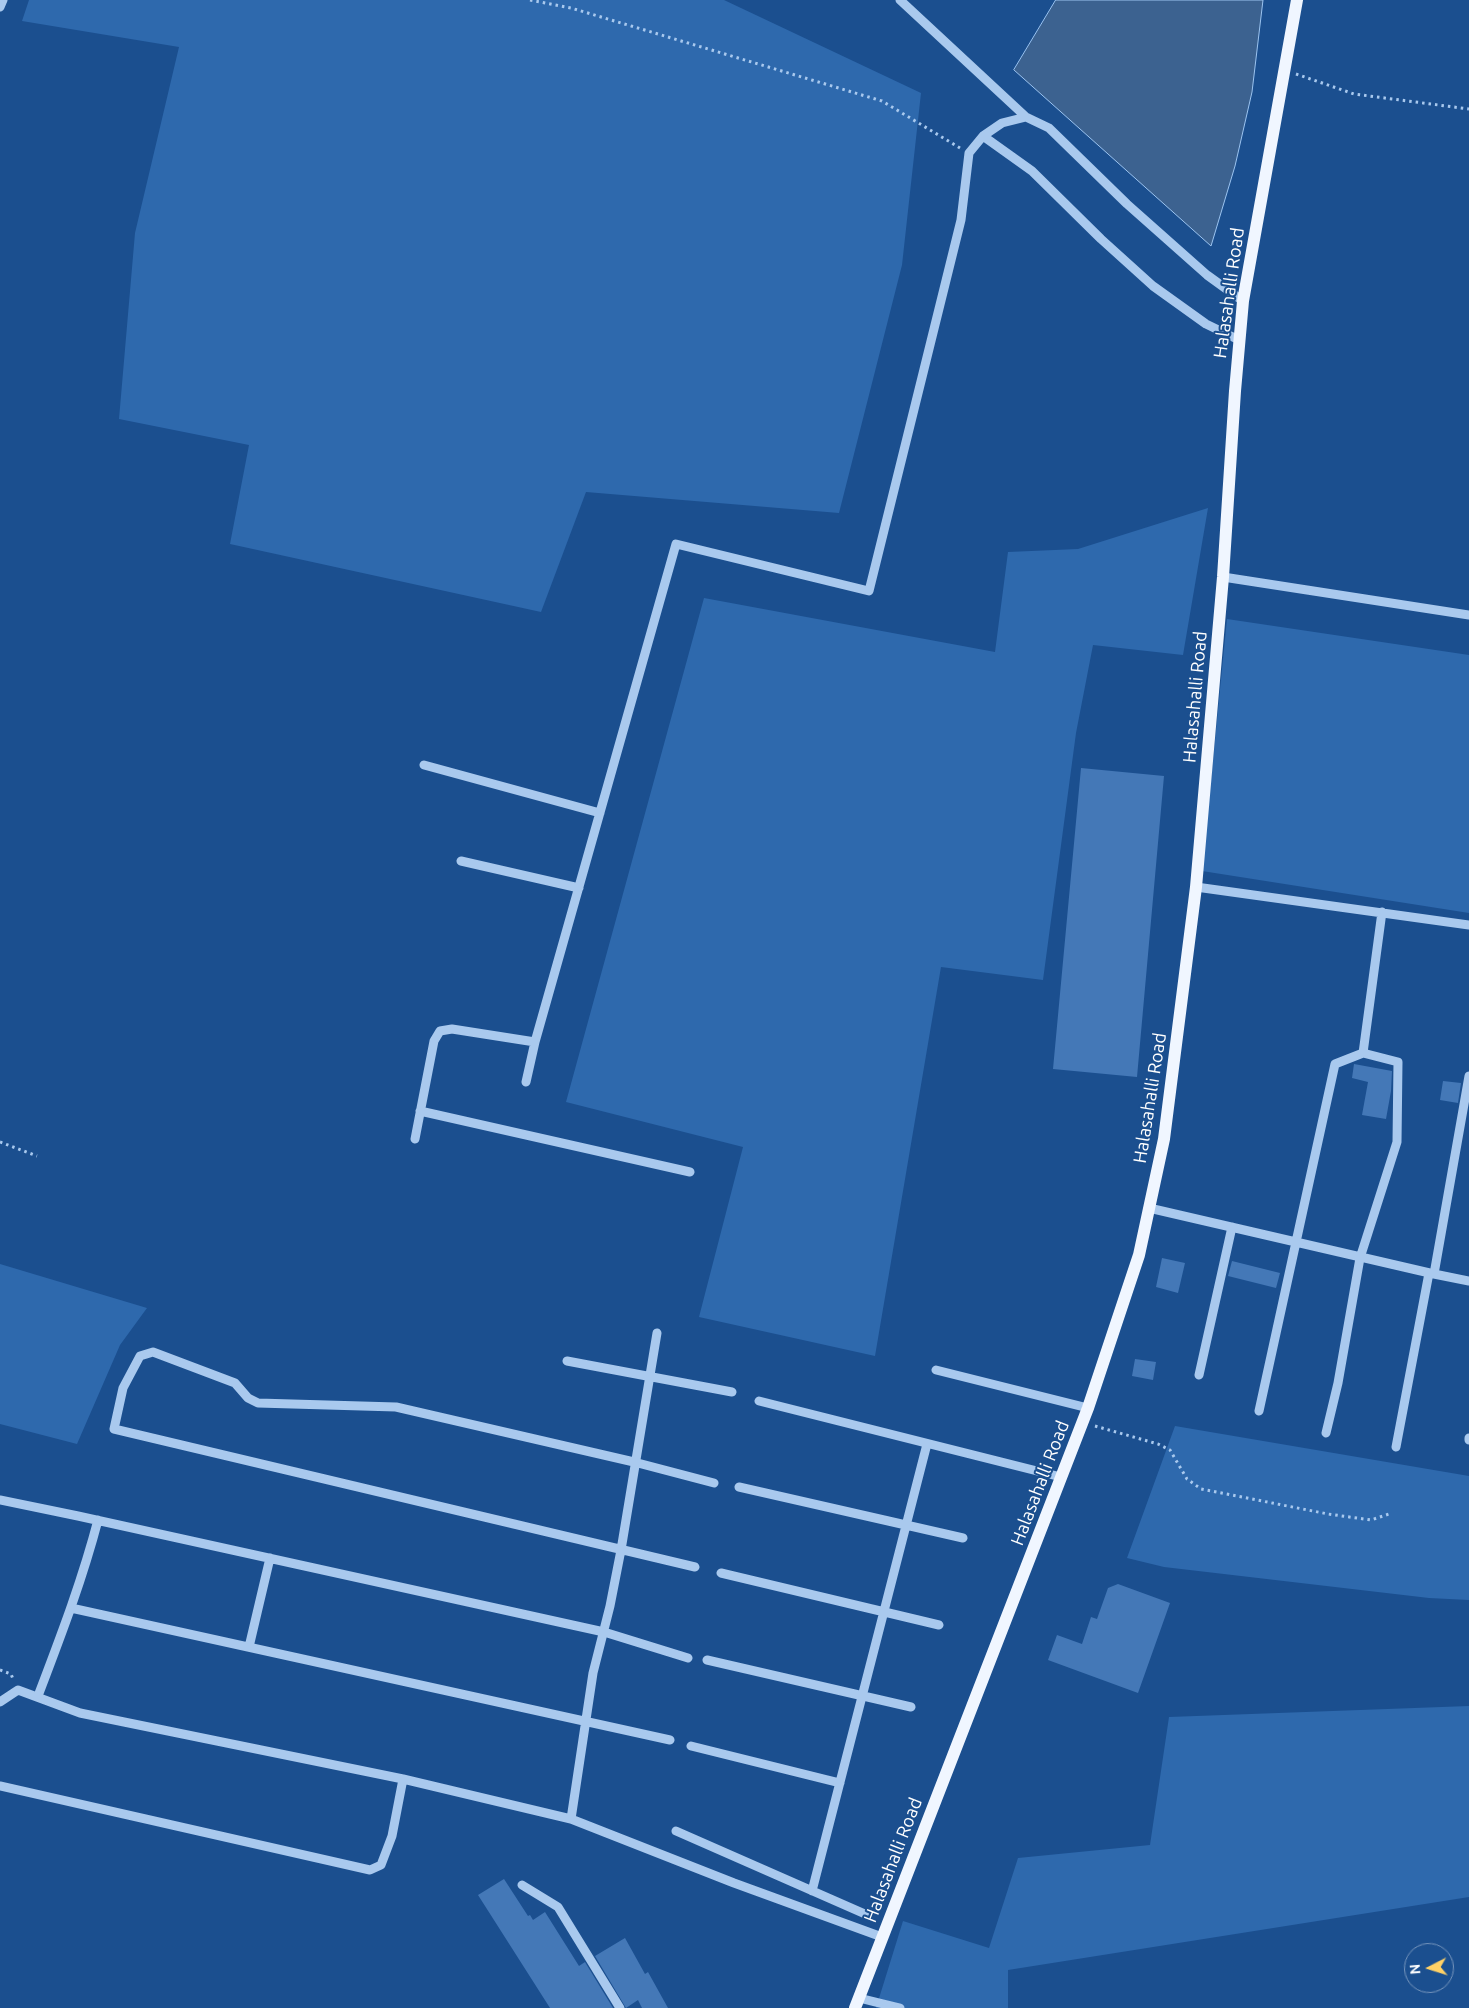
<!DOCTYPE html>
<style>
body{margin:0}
#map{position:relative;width:1469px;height:2008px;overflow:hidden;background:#1b4f8f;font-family:Ubuntu,sans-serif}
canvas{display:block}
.north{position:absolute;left:1404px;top:1943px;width:50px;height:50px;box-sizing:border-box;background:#1b4f8f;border:1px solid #7695bc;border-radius:50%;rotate:265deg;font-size:14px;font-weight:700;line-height:20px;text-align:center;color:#fff}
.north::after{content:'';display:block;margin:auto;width:18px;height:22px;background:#ffd166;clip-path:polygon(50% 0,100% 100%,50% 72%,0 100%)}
</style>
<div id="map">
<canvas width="1469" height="2008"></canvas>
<div class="north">N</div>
</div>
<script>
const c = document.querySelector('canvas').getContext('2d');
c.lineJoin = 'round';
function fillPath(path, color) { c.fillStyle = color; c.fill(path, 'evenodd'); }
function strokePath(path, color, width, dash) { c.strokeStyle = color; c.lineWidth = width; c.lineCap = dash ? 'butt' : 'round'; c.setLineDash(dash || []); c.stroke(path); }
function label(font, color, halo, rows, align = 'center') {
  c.font = font + ' Ubuntu,sans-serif'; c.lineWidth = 4; c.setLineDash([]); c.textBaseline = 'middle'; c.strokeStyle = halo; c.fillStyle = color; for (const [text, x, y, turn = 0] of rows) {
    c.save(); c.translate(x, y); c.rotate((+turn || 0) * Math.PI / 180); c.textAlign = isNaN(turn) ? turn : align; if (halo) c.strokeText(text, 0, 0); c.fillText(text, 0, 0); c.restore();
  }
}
fillPath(new Path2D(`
 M 29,0 L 724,0 L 921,93 L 902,265 L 839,513 L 586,492 L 541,612 L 230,544 L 249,445 L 119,419 L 135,233 L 179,47 L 22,21 Z
 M 1208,508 L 1183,655 L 1093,645 L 1076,733 L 1043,980 L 941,967 L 875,1356 L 699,1317 L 743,1147 L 566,1102 L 704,598 L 995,652 L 1008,552 L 1078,549 Z
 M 1227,619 L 1469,655 L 1469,913 L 1202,871 Z
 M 0,1264 L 147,1308 L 120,1345 L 77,1444 L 0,1424 Z
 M 1175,1426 L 1469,1476 L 1469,1600 L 1429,1598 L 1164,1567 L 1127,1558 Z
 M 1469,1706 L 1469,1897 L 1008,1970 L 1008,2008 L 876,2008 L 903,1921 L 989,1948 L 1018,1858 L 1150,1845 L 1169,1717 Z`), '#2e69ad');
const water = new Path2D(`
 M 1056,0 L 1263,0 L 1252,92 L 1235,166 L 1211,246 L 1014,70 Z`);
fillPath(water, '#3c6290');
strokePath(water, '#9cc4f0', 1);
fillPath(new Path2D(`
 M 1081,768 L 1164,776 L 1137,1077 L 1053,1069 Z
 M 1354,1064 L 1392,1071 L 1391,1091 L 1386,1119 L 1362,1115 L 1368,1082 L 1352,1078 Z
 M 1443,1081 L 1461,1083 L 1458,1103 L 1440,1100 Z
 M 1162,1258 L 1185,1263 L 1178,1293 L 1156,1287 Z
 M 1232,1261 L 1280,1273 L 1276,1288 L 1228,1276 Z
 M 1135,1359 L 1156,1362 L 1153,1380 L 1132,1376 Z
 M 1118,1584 L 1170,1603 L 1138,1693 L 1048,1660 L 1057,1635 L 1082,1644 L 1091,1617 L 1097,1619 L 1108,1588 Z
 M 504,1879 L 528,1916 L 530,1915 L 533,1920 L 545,1912 L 579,1966 L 585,1962 L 613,2008 L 550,2008 L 478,1895 Z
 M 625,1938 L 645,1974 L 648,1972 L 668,2008 L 642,2008 L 638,2000 L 626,2008 L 595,1956 Z`), '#4478b7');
strokePath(new Path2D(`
 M 530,0 L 571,8 L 882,101 L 960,148
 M 1296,74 L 1354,94 L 1469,109
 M 0,1142 L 37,1156
 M 1095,1426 L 1158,1444 L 1170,1450 L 1187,1479 L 1201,1489 L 1328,1514 L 1371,1520 L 1392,1513
 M 0,1670 L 11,1674 L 13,1679`), '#a9c9ee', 3, [2.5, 4]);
strokePath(new Path2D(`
 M 900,0 L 1026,117
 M 0,7 L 3,0
 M 983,136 L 1032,171 L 1101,239 L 1153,286 L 1206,324 L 1239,340
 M 1223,577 L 1469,615
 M 424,765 L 600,813
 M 461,861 L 579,888
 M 1196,887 L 1469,925
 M 1363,1053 L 1382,912
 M 526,1082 L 535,1042 L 676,544 L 869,591 L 961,220 L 969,153 L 983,136 L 1002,123 L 1026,117 L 1049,128 L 1127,204 L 1207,275 L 1243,301
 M 420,1111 L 690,1172
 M 415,1139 L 434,1041 L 440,1031 L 452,1029 L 535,1042
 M 1149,1208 L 1434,1274 L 1469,1281
 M 1434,1274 L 1469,1076
 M 567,1361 L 732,1392
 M 936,1370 L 1088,1408
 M 1199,1375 L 1232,1227
 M 759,1401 L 1061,1477
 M 1259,1411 L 1335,1064 L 1363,1053 L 1398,1062 L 1397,1142 L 1360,1258 L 1338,1383 L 1326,1433
 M 1469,1440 L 1469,1438
 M 1396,1447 L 1429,1273
 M 739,1487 L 963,1538
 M 0,1500 L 78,1516 L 604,1632 L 688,1658
 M 695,1567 L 114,1429 L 123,1388 L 140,1356 L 153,1352 L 235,1383 L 248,1398 L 258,1403 L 396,1407 L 634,1462 L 714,1483
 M 721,1573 L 939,1625
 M 71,1608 L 670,1740
 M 249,1647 L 270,1558
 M 707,1660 L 911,1707
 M 38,1696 C 60,1638 82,1581 98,1520
 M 0,1702 L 18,1690 L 80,1713 L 403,1779 L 571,1819 L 734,1883 L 882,1937
 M 691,1746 L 840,1783
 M 0,1786 L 370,1870 L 381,1865 L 392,1836 L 403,1779
 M 571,1819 L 593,1673 L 610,1606 L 621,1550 L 657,1333
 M 676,1831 L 865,1914
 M 522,1885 L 558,1907 L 620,2008
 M 812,1891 L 927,1444
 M 859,1998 L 900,2008`), '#a9c9ee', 9);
strokePath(new Path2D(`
 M 855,2008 L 1088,1408 L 1139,1255 L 1164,1139 L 1196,887 L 1223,577 L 1235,391 L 1243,301 L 1297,0`), '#f0f6ff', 12);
label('18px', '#fff', '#1b4f8f', [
 ["Halasahalli Road",1229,293,-82],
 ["Halasahalli Road",1195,697,-85],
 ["Halasahalli Road",1150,1098,-81],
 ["Halasahalli Road",1040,1483,-69],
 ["Halasahalli Road",893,1860,-69]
]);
</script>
